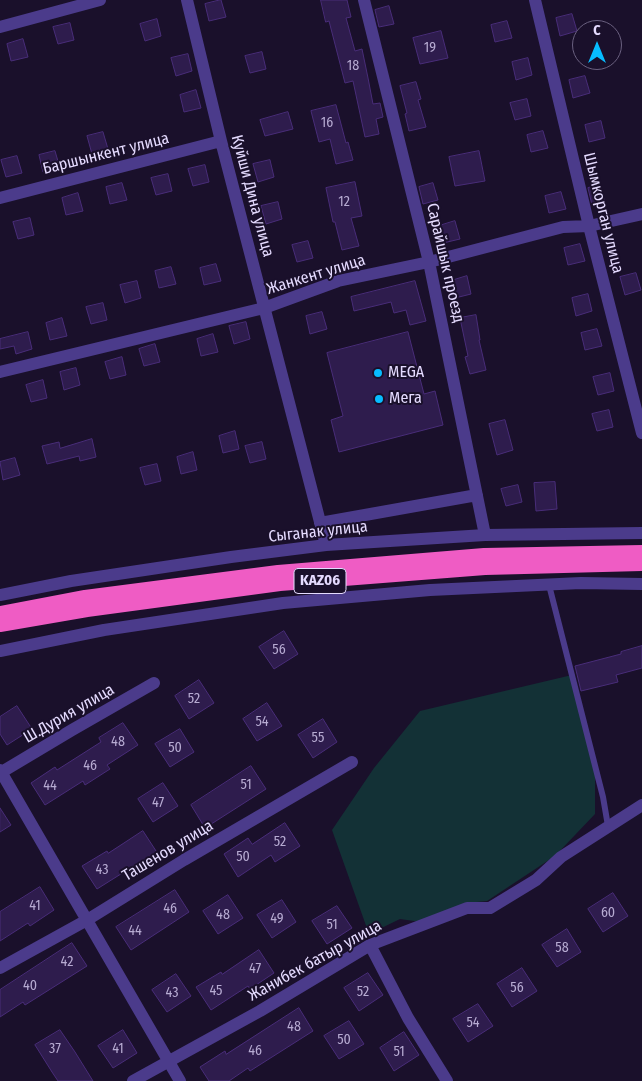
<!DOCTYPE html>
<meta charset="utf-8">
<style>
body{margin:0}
#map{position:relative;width:642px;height:1081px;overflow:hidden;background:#1a102b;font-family:"Fira Sans Condensed",sans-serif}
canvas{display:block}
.north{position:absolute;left:572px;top:20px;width:50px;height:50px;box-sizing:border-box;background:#1a102b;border:1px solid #6b6180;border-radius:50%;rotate:0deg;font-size:14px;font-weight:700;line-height:20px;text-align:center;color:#e5dbff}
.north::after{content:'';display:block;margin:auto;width:18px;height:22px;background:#07bcff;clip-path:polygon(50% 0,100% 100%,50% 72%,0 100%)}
</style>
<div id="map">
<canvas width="642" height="1081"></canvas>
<div class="north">С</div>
</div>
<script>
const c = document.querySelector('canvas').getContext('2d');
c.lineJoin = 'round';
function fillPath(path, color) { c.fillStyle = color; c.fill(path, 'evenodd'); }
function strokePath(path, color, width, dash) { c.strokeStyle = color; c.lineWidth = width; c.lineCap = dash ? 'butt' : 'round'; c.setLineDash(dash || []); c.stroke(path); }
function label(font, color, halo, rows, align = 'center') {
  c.font = font + ' "Fira Sans Condensed",sans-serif'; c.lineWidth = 4; c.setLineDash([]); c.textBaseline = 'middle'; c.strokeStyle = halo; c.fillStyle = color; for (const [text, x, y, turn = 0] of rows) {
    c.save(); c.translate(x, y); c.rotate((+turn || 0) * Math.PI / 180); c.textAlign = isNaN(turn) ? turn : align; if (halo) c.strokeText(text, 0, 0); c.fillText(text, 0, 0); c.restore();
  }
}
fillPath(new Path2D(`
 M 572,675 L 595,771 L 595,814 L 555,856 L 487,901 L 466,903 L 421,922 L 400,919 L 369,934 L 332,830 L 374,768 L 420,711 Z`), '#133136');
const building = new Path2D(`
 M 221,0 L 226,17 L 209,21 L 205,4 Z
 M 321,0 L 347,0 L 351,17 L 346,18 L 355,51 L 362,49 L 368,78 L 373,104 L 380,103 L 383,117 L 376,119 L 379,134 L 365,137 L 353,81 L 345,83 L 329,21 L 326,22 Z
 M 389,6 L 394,24 L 379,27 L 375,10 Z
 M 572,14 L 577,31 L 560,36 L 556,18 Z
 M 157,19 L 161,36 L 145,41 L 140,24 Z
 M 507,21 L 512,38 L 495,42 L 491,25 Z
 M 70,23 L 74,40 L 58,44 L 53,27 Z
 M 441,31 L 448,58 L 420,64 L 413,38 Z
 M 23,39 L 28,57 L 11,61 L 7,44 Z
 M 262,52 L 266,69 L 250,73 L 245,56 Z
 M 188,54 L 192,71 L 176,76 L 171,58 Z
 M 528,58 L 532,75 L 516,80 L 512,62 Z
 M 585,76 L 590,93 L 573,98 L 569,80 Z
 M 416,82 L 421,99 L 418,100 L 426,127 L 409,131 L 405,114 L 407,113 L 400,86 Z
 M 196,90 L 201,108 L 184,112 L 180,95 Z
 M 527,99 L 531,116 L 515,120 L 510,103 Z
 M 336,105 L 346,143 L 348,142 L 353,160 L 336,164 L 330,139 L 319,142 L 311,111 Z
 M 288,112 L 293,129 L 265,136 L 260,120 Z
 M 601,121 L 605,138 L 589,142 L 585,125 Z
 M 543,131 L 548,148 L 531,152 L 527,135 Z
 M 103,132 L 108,149 L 92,154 L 87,136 Z
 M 55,151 L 60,168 L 43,172 L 39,155 Z
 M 479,151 L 485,181 L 455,186 L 449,157 Z
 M 17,156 L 22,173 L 6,177 L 1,160 Z
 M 270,160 L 274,177 L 258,182 L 253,164 Z
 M 205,165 L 209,182 L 193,186 L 188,169 Z
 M 168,174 L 172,191 L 156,195 L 151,178 Z
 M 355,182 L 362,216 L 351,218 L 359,246 L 342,250 L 335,222 L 333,222 L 326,188 Z
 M 122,183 L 127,200 L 110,204 L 106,187 Z
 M 433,183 L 438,200 L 423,204 L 419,187 Z
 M 600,185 L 605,202 L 592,205 L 588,188 Z
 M 561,192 L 566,209 L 549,213 L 545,196 Z
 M 78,193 L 83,211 L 66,215 L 62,198 Z
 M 278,202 L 282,219 L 266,224 L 261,206 Z
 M 30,218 L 34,235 L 18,239 L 13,222 Z
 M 455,221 L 460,239 L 443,243 L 439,226 Z
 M 308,241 L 313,258 L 297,262 L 292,245 Z
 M 580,244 L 585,261 L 568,265 L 564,248 Z
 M 216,264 L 221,281 L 204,285 L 200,268 Z
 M 171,267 L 176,284 L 159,288 L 155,271 Z
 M 636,273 L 641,290 L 625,295 L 620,277 Z
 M 467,276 L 471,294 L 455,298 L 451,281 Z
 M 137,281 L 141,298 L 125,303 L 120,285 Z
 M 415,281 L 426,321 L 410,325 L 406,310 L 394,313 L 391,302 L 354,311 L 351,297 Z
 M 588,294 L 592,311 L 576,316 L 572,298 Z
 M 103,303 L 107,320 L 91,324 L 86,307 Z
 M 322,312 L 327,329 L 310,334 L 306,316 Z
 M 476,315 L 480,340 L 479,340 L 486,370 L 470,374 L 465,357 L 468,356 L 460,318 Z
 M 62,318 L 67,336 L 50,340 L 46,323 Z
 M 246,322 L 250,339 L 234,344 L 229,326 Z
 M 597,329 L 602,346 L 585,350 L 581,333 Z
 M 28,332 L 32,349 L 16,354 L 14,346 L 0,349 L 0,339 Z
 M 408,332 L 424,394 L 435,391 L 443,425 L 339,452 L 331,420 L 343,416 L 327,353 Z
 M 213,334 L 218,352 L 201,356 L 197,339 Z
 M 155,344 L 160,362 L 144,366 L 139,349 Z
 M 122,357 L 126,375 L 110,379 L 105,362 Z
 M 76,368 L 80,385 L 64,390 L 60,372 Z
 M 610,373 L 614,391 L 598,395 L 593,377 Z
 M 43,380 L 47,398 L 31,402 L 26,385 Z
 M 609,410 L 613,427 L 597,431 L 592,414 Z
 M 505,420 L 513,450 L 497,455 L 489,424 Z
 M 235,431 L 239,449 L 223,453 L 219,436 Z
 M 92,439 L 96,457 L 80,461 L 79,456 L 47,464 L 42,446 L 59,442 L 60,448 Z
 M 262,442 L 266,459 L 250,463 L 245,446 Z
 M 193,452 L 197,470 L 181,474 L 177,457 Z
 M 15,458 L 20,475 L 3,480 L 0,462 Z
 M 157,464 L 161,481 L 145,485 L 140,468 Z
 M 555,482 L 557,509 L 536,511 L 534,483 Z
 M 518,485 L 522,502 L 506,506 L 501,489 Z
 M 284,631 L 298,654 L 274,669 L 259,647 Z
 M 642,646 L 642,668 L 616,675 L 618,682 L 581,691 L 575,666 L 621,654 L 621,652 Z
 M 199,680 L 214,703 L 189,719 L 175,696 Z
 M 267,703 L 282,726 L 257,741 L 243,719 Z
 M 17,706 L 32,729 L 7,745 L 0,734 L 0,717 Z
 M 323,719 L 337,742 L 313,758 L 298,735 Z
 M 123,723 L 138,745 L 107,765 L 110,769 L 85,785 L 83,781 L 45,805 L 31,783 L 55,767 L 57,770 L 101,742 L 99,738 Z
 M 180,729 L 194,752 L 170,767 L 155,744 Z
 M 251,766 L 266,789 L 205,828 L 191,805 Z
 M 163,783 L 178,806 L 153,822 L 138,799 Z
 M 0,808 L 11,825 L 0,832 Z
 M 285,823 L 300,846 L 275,862 L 271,855 L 238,877 L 224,854 L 248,838 L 252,844 Z
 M 143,831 L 158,854 L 133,869 L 132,867 L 97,889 L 82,866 L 107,851 L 108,853 Z
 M 40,887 L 54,910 L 30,926 L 28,923 L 0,941 L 0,912 Z
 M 175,890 L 189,912 L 131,950 L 116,927 Z
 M 613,893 L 628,916 L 603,932 L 588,909 Z
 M 228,895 L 243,918 L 218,934 L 203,911 Z
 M 282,900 L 296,922 L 272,938 L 257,915 Z
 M 337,906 L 352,928 L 327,944 L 312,921 Z
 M 567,929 L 581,952 L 557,967 L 542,945 Z
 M 72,943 L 87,966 L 25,1005 L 23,1002 L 0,1017 L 0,990 Z
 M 259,950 L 274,973 L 250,989 L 248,986 L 211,1010 L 196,987 L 221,972 L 222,974 Z
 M 522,968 L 537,991 L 512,1007 L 497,984 Z
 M 368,973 L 383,995 L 359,1011 L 344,988 Z
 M 176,974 L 191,996 L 167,1012 L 152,990 Z
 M 478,1004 L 493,1026 L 468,1042 L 453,1019 Z
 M 299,1008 L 313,1031 L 250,1071 L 248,1068 L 229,1081 L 209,1081 L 200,1067 L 225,1051 L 226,1054 Z
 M 349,1021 L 364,1044 L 339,1059 L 324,1036 Z
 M 60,1030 L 75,1052 L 93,1081 L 58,1081 L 52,1072 L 35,1045 Z
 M 123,1030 L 137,1053 L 113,1068 L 98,1046 Z
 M 404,1032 L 419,1055 L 394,1071 L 380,1048 Z`);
fillPath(building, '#2e1c4d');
strokePath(building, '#492d79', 1);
strokePath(new Path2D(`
 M 549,585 L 603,797 L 608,826`), '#4b3b8b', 6);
strokePath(new Path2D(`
 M 187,0 L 221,141 L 326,545
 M 364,0 L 429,262 L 485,535
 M 535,0 L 589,226 L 642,433
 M 0,27 L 100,0
 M 0,198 L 221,141
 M 0,372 L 264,308 L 338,281 L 429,262 L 563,227 L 589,226 L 642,214
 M 320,523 L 477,495
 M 0,595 L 71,581 L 231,557 L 326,545 L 485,535 L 642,533
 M 0,651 L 104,630 L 283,603 L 430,590 L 581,583 L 642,584
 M 0,770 L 180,1081
 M 0,773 L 72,730 L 154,683
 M 370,945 L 408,1018 L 447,1081
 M 0,968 L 87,920 L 184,860 L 352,762
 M 133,1081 L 260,1011 L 370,945 L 467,908 L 490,908 L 536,880 L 561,857 L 642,805`), '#4b3b8b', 12);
strokePath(new Path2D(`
 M 0,613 L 85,597 L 278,572 L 484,555 L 642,552
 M 0,625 L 87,610 L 280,584 L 485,568 L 642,564`), '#ef5cc4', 14);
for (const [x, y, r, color] of [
 [378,373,5,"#07bcff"],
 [379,399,5,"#07bcff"]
]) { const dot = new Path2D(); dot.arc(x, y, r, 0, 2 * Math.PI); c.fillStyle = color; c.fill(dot); strokePath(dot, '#1a102b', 2); }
label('14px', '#b7abd2', null, [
 ["19",430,48],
 ["18",353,66],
 ["16",327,123],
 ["12",344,202],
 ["56",279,650],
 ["52",194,699],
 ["54",262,722],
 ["55",318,738],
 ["48",118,742],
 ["50",175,748],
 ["46",90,766],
 ["51",246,785],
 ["44",50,786],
 ["47",158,803],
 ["52",280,842],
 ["50",243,857],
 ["43",102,870],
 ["41",35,906],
 ["46",170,909],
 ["60",608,913],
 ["48",223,915],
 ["49",277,919],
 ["51",332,925],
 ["44",135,931],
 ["58",562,948],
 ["42",67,962],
 ["47",255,969],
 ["40",30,986],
 ["56",517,988],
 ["45",216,991],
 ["52",363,992],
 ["43",172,993],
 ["54",473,1023],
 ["48",294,1027],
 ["50",344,1040],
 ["37",55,1049],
 ["41",118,1049],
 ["46",255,1051],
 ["51",399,1052]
]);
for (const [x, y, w] of [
 [320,581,52]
]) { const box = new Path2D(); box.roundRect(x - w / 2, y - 12.5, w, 25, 4); c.fillStyle = '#1a102b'; c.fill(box); strokePath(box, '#e5dbff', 1); }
label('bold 15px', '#e5dbff', null, [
 ["KАZ06",320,581]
]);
label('16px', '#e5dbff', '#1a102b', [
 ["Баршынкент улица",106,154,-14],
 ["Куйши Дина улица",252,196,75],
 ["Шымкорган улица",603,213,76],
 ["Сарайшык проезд",445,263,77],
 ["Жанкент улица",316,275,-17],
 ["Сыганак улица",318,532,-6],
 ["Ш.Дурия улица",69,714,-30],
 ["Ташенов улица",168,851,-31],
 ["Жанибек батыр улица",315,961,-29]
]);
label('16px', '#e5dbff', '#1a102b', [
 ["MEGA",388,373],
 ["Мега",389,399]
], 'left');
</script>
